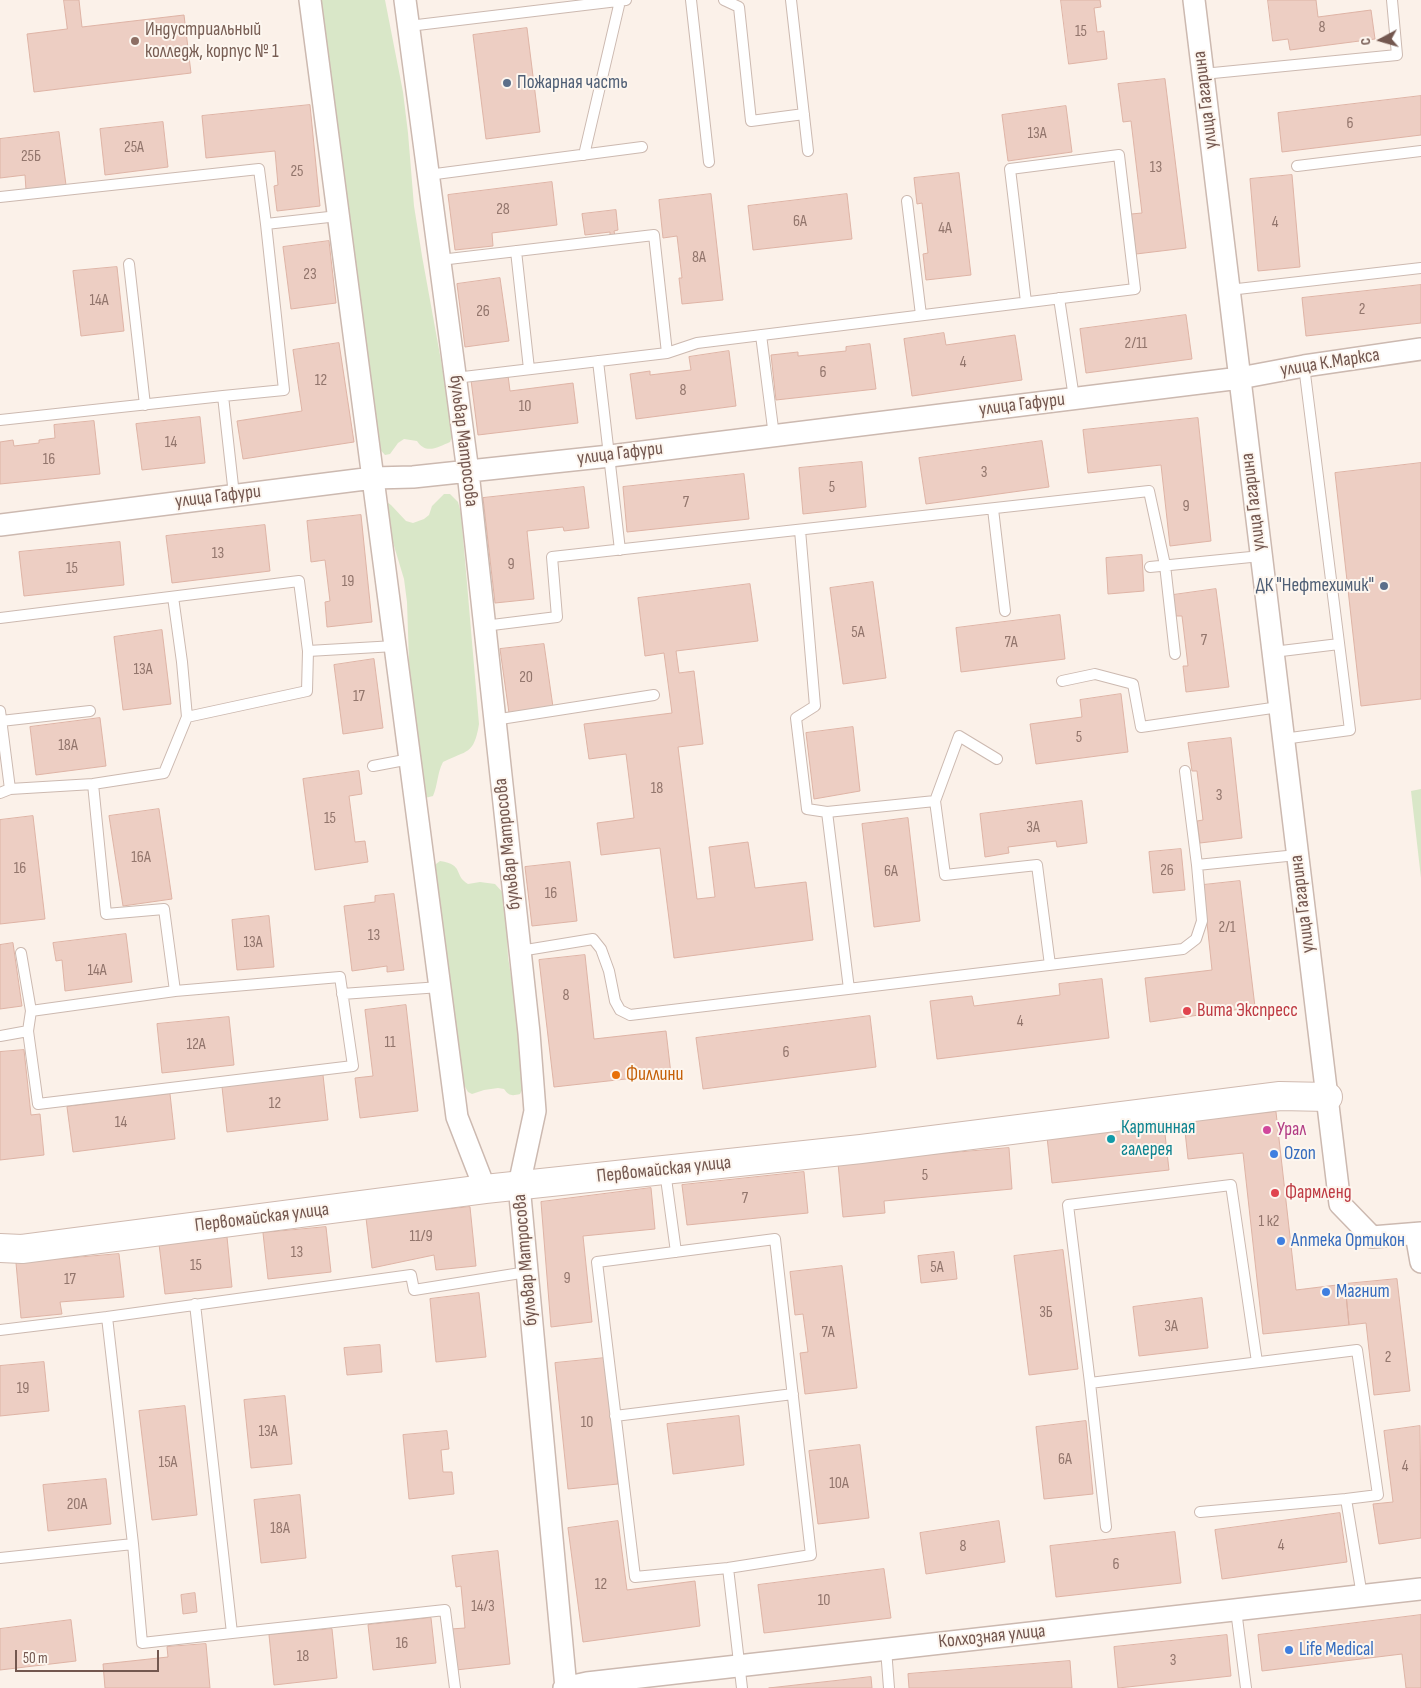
<!DOCTYPE html>
<meta charset="utf-8">
<style>
body{margin:0}
#map{position:relative;width:1421px;height:1688px;overflow:hidden;background:#fbf1e9;font-family:"Sofia Sans Condensed",sans-serif}
canvas{display:block}
.north{position:absolute;left:1356px;top:15px;width:50px;height:50px;-webkit-text-stroke:4px #fdf6ef;paint-order:stroke;rotate:264deg;font-size:14px;font-weight:700;line-height:20px;text-align:center;color:#73574f}
.north::after{content:'';display:block;margin:auto;width:18px;height:22px;background:#73574f;clip-path:polygon(50% 0,100% 100%,50% 72%,0 100%)}
.scale{position:absolute;left:15px;top:1650px;width:144px;height:22px;box-sizing:border-box;border:2px solid #73574f;border-top:0;padding-left:6px;font-size:15px;line-height:18px;white-space:nowrap;color:#73574f;-webkit-text-stroke:4px #fdf6ef;paint-order:stroke}
</style>
<div id="map">
<canvas width="1421" height="1688"></canvas>
<div class="north">С</div>
<div class="scale">50 m</div>
</div>
<script>
const c = document.querySelector('canvas').getContext('2d');
c.lineJoin = 'round';
function fillPath(path, color) { c.fillStyle = color; c.fill(path, 'evenodd'); }
function strokePath(path, color, width, dash) { c.strokeStyle = color; c.lineWidth = width; c.lineCap = dash ? 'butt' : 'round'; c.setLineDash(dash || []); c.stroke(path); }
function label(font, color, halo, rows, align = 'center') {
  c.font = font + ' "Sofia Sans Condensed",sans-serif'; c.lineWidth = 4; c.setLineDash([]); c.textBaseline = 'middle'; c.strokeStyle = halo; c.fillStyle = color; for (const [text, x, y, turn = 0] of rows) {
    c.save(); c.translate(x, y); c.rotate((+turn || 0) * Math.PI / 180); c.textAlign = isNaN(turn) ? turn : align; if (halo) c.strokeText(text, 0, 0); c.fillText(text, 0, 0); c.restore();
  }
}
fillPath(new Path2D(`
 M 321,0 L 385,0 L 403,92 L 408,133 L 414,206 L 422,256 L 454,432 L 450,442 C 438,447 426,455 417,441 L 404,439 L 398,443 L 390,454 L 385,455 L 377,446 Z
 M 444,494 L 450,494 L 458,502 L 461,513 L 479,724 C 474,755 467,750 443,762 C 437,773 438,785 433,796 L 425,798 L 410,692 L 407,602 L 404,579 L 385,516 L 385,503 L 387,502 L 391,505 L 406,521 L 413,523 L 424,519 L 429,515 L 432,506 Z
 M 1421,789 L 1421,878 L 1411,791 Z
 M 440,861 C 465,865 453,875 468,884 L 480,882 L 495,884 L 505,895 L 508,957 L 519,1027 L 523,1088 L 520,1094 C 512,1096 509,1096 504,1089 L 498,1088 L 484,1090 L 472,1094 L 468,1092 L 463,1083 L 434,873 L 436,864 Z`), '#d9e7c8');
const building = new Path2D(`
 M 64,0 L 79,0 L 82,27 L 184,15 L 191,73 L 34,92 L 27,34 L 67,29 Z
 M 1061,0 L 1100,0 L 1101,7 L 1094,8 L 1097,32 L 1104,31 L 1107,59 L 1069,64 Z
 M 1268,0 L 1316,0 L 1318,17 L 1371,10 L 1375,39 L 1290,50 L 1288,39 L 1273,41 Z
 M 527,28 L 540,132 L 486,139 L 473,35 Z
 M 1165,79 L 1186,248 L 1136,254 L 1131,214 L 1142,213 L 1131,121 L 1123,122 L 1118,84 Z
 M 1421,96 L 1421,135 L 1282,152 L 1278,113 Z
 M 310,105 L 320,206 L 277,211 L 274,186 L 278,185 L 275,151 L 206,158 L 202,116 Z
 M 1066,106 L 1072,152 L 1008,161 L 1002,115 Z
 M 163,122 L 168,167 L 105,175 L 100,129 Z
 M 59,132 L 66,185 L 26,190 L 25,175 L 0,178 L 0,139 Z
 M 959,173 L 971,275 L 926,280 L 923,254 L 928,253 L 922,203 L 917,204 L 914,178 Z
 M 1292,175 L 1300,267 L 1258,271 L 1250,179 Z
 M 552,182 L 557,225 L 492,233 L 493,246 L 455,250 L 448,195 Z
 M 711,194 L 723,300 L 682,304 L 679,278 L 682,278 L 677,236 L 663,238 L 659,200 Z
 M 847,194 L 852,239 L 753,250 L 748,206 Z
 M 616,210 L 618,230 L 614,231 L 615,236 L 610,236 L 610,232 L 585,235 L 582,214 Z
 M 329,241 L 336,303 L 291,309 L 283,247 Z
 M 117,267 L 124,331 L 81,336 L 73,271 Z
 M 500,278 L 509,341 L 465,347 L 457,284 Z
 M 1421,285 L 1421,323 L 1306,336 L 1302,298 Z
 M 1186,315 L 1192,359 L 1086,373 L 1080,329 Z
 M 944,333 L 946,345 L 1015,335 L 1022,380 L 912,396 L 904,339 Z
 M 339,343 L 354,442 L 243,459 L 237,421 L 302,411 L 293,350 Z
 M 870,344 L 876,389 L 776,400 L 771,355 L 798,352 L 798,356 L 846,351 L 846,347 Z
 M 729,351 L 736,406 L 636,419 L 630,374 L 650,371 L 650,375 L 691,370 L 689,357 Z
 M 508,375 L 510,391 L 573,383 L 578,423 L 478,435 L 471,380 Z
 M 200,417 L 205,463 L 142,470 L 136,424 Z
 M 1198,418 L 1211,541 L 1170,546 L 1161,465 L 1088,473 L 1083,430 Z
 M 94,421 L 100,474 L 0,484 L 0,442 L 13,440 L 14,446 L 39,443 L 39,440 L 55,438 L 54,425 Z
 M 1042,441 L 1049,487 L 926,504 L 919,458 Z
 M 862,462 L 866,507 L 803,514 L 799,468 Z
 M 1421,463 L 1421,699 L 1361,706 L 1335,473 Z
 M 744,474 L 749,519 L 627,532 L 623,487 Z
 M 584,487 L 589,528 L 564,531 L 563,527 L 527,531 L 534,599 L 495,603 L 483,498 Z
 M 361,515 L 372,622 L 327,627 L 325,602 L 330,601 L 325,560 L 311,562 L 307,521 Z
 M 265,525 L 270,571 L 172,583 L 166,536 Z
 M 120,542 L 124,585 L 24,596 L 19,552 Z
 M 1142,555 L 1144,591 L 1108,594 L 1106,558 Z
 M 873,582 L 886,678 L 843,684 L 830,588 Z
 M 750,584 L 758,641 L 676,651 L 679,673 L 694,671 L 703,744 L 678,747 L 697,899 L 715,897 L 709,847 L 748,842 L 755,888 L 806,882 L 813,940 L 674,958 L 660,848 L 601,855 L 597,823 L 634,818 L 626,754 L 589,759 L 584,724 L 672,713 L 664,653 L 645,656 L 638,598 Z
 M 1216,589 L 1229,687 L 1186,692 L 1183,666 L 1188,666 L 1182,616 L 1176,616 L 1173,595 Z
 M 1060,615 L 1065,659 L 961,672 L 956,628 Z
 M 162,630 L 171,704 L 123,710 L 114,637 Z
 M 544,644 L 553,707 L 509,713 L 500,649 Z
 M 374,659 L 383,728 L 343,734 L 334,665 Z
 M 1121,694 L 1128,752 L 1036,764 L 1030,724 L 1082,717 L 1080,700 Z
 M 100,718 L 106,766 L 36,775 L 30,727 Z
 M 853,727 L 860,791 L 814,799 L 806,733 Z
 M 1231,738 L 1242,838 L 1200,843 L 1197,821 L 1203,820 L 1197,771 L 1192,771 L 1188,743 Z
 M 359,771 L 362,794 L 349,796 L 355,842 L 365,841 L 368,862 L 315,870 L 303,779 Z
 M 1082,801 L 1087,843 L 1057,847 L 1056,841 L 1008,847 L 1009,853 L 985,857 L 980,814 Z
 M 159,809 L 172,899 L 123,906 L 109,816 Z
 M 33,816 L 45,919 L 0,924 L 0,820 Z
 M 908,818 L 920,921 L 874,927 L 862,824 Z
 M 1181,849 L 1185,890 L 1153,893 L 1149,852 Z
 M 570,862 L 577,921 L 532,926 L 525,867 Z
 M 1240,881 L 1255,1007 L 1150,1022 L 1145,978 L 1212,970 L 1203,885 Z
 M 394,894 L 404,970 L 387,972 L 387,966 L 352,971 L 344,906 L 375,902 L 375,896 Z
 M 269,916 L 274,967 L 237,970 L 232,920 Z
 M 126,934 L 132,982 L 65,991 L 62,960 L 56,961 L 53,943 Z
 M 13,943 L 22,1006 L 0,1009 L 0,945 Z
 M 585,955 L 594,1039 L 666,1031 L 671,1074 L 554,1087 L 539,960 Z
 M 1102,979 L 1109,1038 L 937,1059 L 930,1001 L 972,996 L 974,1006 L 1060,995 L 1059,984 Z
 M 406,1005 L 418,1111 L 360,1118 L 355,1078 L 373,1076 L 365,1010 Z
 M 870,1016 L 876,1067 L 703,1089 L 696,1038 Z
 M 229,1017 L 234,1065 L 162,1073 L 157,1024 Z
 M 24,1050 L 31,1115 L 40,1114 L 44,1155 L 0,1160 L 0,1052 Z
 M 323,1075 L 328,1120 L 227,1132 L 222,1087 Z
 M 170,1094 L 175,1139 L 73,1152 L 67,1107 Z
 M 1276,1112 L 1296,1290 L 1345,1284 L 1349,1325 L 1263,1334 L 1243,1153 L 1188,1159 L 1184,1122 Z
 M 1164,1125 L 1169,1170 L 1052,1183 L 1047,1137 Z
 M 1009,1148 L 1012,1189 L 884,1201 L 885,1213 L 843,1217 L 838,1163 Z
 M 804,1172 L 808,1213 L 687,1225 L 682,1185 Z
 M 651,1188 L 655,1229 L 583,1236 L 592,1322 L 551,1327 L 541,1202 Z
 M 470,1207 L 476,1266 L 436,1270 L 434,1255 L 372,1268 L 366,1218 Z
 M 326,1227 L 331,1272 L 268,1279 L 263,1233 Z
 M 227,1237 L 232,1287 L 165,1294 L 159,1244 Z
 M 1063,1250 L 1078,1369 L 1029,1375 L 1014,1256 Z
 M 954,1252 L 957,1279 L 921,1283 L 918,1256 Z
 M 119,1254 L 124,1297 L 60,1302 L 62,1314 L 21,1318 L 16,1263 Z
 M 842,1266 L 857,1388 L 805,1394 L 800,1353 L 808,1352 L 803,1314 L 795,1315 L 790,1272 Z
 M 1397,1279 L 1410,1391 L 1374,1395 L 1366,1323 L 1349,1325 L 1345,1284 Z
 M 479,1293 L 486,1357 L 436,1362 L 430,1299 Z
 M 1202,1298 L 1208,1348 L 1139,1356 L 1133,1307 Z
 M 380,1345 L 382,1372 L 347,1375 L 344,1348 Z
 M 605,1358 L 618,1484 L 568,1489 L 555,1363 Z
 M 44,1362 L 49,1411 L 0,1416 L 0,1366 Z
 M 285,1396 L 292,1464 L 251,1468 L 244,1400 Z
 M 185,1406 L 197,1515 L 152,1520 L 139,1411 Z
 M 739,1416 L 744,1465 L 673,1474 L 667,1424 Z
 M 1086,1421 L 1093,1494 L 1044,1499 L 1036,1427 Z
 M 1420,1426 L 1421,1538 L 1379,1544 L 1373,1504 L 1393,1502 L 1384,1431 Z
 M 447,1431 L 449,1449 L 441,1450 L 443,1472 L 452,1472 L 454,1494 L 409,1499 L 403,1435 Z
 M 860,1445 L 869,1518 L 818,1524 L 809,1451 Z
 M 106,1479 L 111,1524 L 48,1531 L 43,1485 Z
 M 300,1495 L 306,1558 L 261,1563 L 254,1500 Z
 M 1340,1513 L 1347,1562 L 1222,1579 L 1215,1530 Z
 M 618,1521 L 627,1590 L 695,1581 L 700,1626 L 583,1642 L 568,1528 Z
 M 999,1521 L 1005,1562 L 926,1574 L 920,1533 Z
 M 1175,1532 L 1181,1583 L 1056,1597 L 1050,1546 Z
 M 498,1551 L 510,1664 L 456,1670 L 451,1629 L 465,1628 L 461,1586 L 456,1587 L 452,1556 Z
 M 884,1569 L 891,1618 L 764,1633 L 758,1585 Z
 M 195,1593 L 197,1612 L 183,1614 L 181,1595 Z
 M 1421,1615 L 1421,1688 L 1406,1688 L 1402,1654 L 1262,1671 L 1258,1635 Z
 M 431,1618 L 436,1663 L 373,1670 L 368,1625 Z
 M 71,1620 L 76,1661 L 0,1670 L 0,1629 Z
 M 332,1629 L 337,1678 L 274,1685 L 269,1635 Z
 M 1227,1635 L 1231,1676 L 1118,1688 L 1114,1647 Z
 M 206,1644 L 210,1688 L 105,1688 L 103,1664 L 168,1657 L 167,1647 Z
 M 1070,1661 L 1072,1688 L 909,1688 L 908,1674 Z
 M 871,1677 L 872,1688 L 769,1688 Z`);
fillPath(building, '#edcec3');
strokePath(building, '#deb3a5', 1);
const lane = new Path2D(`
 M 691,0 L 709,162
 M 724,0 L 739,7 L 751,121 L 804,114
 M 791,0 L 808,151
 M 409,26 L 626,0
 M 1203,74 L 1397,55 L 1392,0
 M 584,155 L 620,1
 M 1297,166 L 1421,151
 M 428,175 L 642,147
 M 0,197 L 259,169 L 266,224 L 338,216
 M 907,201 L 921,315
 M 516,251 L 529,369
 M 440,260 L 654,235 L 667,353 L 455,378
 M 129,264 L 145,405
 M 1229,290 L 1421,268
 M 1059,298 L 1074,398
 M 761,335 L 774,436
 M 667,353 L 697,343 L 1135,289 L 1119,155 L 1010,169 L 1026,302
 M 598,361 L 620,550
 M 223,396 L 284,390 L 266,224
 M 0,420 L 223,396 L 234,495
 M 993,509 L 1005,611
 M 800,530 L 815,706 L 796,718 L 807,809 L 827,812 L 849,989
 M 1150,567 L 1261,556
 M 173,597 L 182,662 L 187,717
 M 0,618 L 299,581 L 308,651
 M 484,626 L 557,617 L 552,557 L 1149,491 L 1165,565 L 1175,654
 M 1273,652 L 1339,644
 M 1062,681 L 1095,674 L 1133,684 L 1141,727 L 1279,707
 M 0,711 L 10,789
 M 494,720 L 654,695
 M 1,721 L 90,711
 M 1283,739 L 1350,730 L 1304,366
 M 373,766 L 410,759
 M 1185,771 L 1197,865
 M 0,793 L 10,789 L 93,784 L 164,773 L 187,717 L 307,691 L 308,651 L 395,646
 M 935,801 L 959,736 L 997,759
 M 827,812 L 935,801 L 945,875 L 1037,865 L 1050,965
 M 520,951 L 593,939 L 601,949 L 609,971 L 615,1001 L 620,1010 L 630,1015 L 1183,949 L 1196,939 L 1202,921 L 1197,865 L 1297,855
 M 21,953 L 31,1011 L 175,991
 M 342,994 L 440,987
 M 28,1031 L 31,1011
 M 0,1036 L 28,1031 L 38,1104 L 353,1066 L 340,977 L 175,991 L 164,909 L 106,914 L 93,784
 M 665,1171 L 676,1252
 M 775,1239 L 811,1555 L 728,1568 L 635,1577 L 597,1262 Z
 M 195,1304 L 232,1633 L 445,1610 L 455,1688
 M 107,1317 L 411,1275 L 414,1290 L 527,1272
 M 0,1330 L 107,1317 L 133,1544 L 0,1558
 M 1257,1362 L 1231,1185 L 1068,1205 L 1090,1383 L 1357,1350 L 1378,1495 L 1346,1499 L 1362,1596
 M 1090,1383 L 1106,1527
 M 615,1416 L 793,1394
 M 1200,1512 L 1346,1499
 M 133,1544 L 142,1643 L 232,1633
 M 728,1568 L 742,1688
 M 1236,1610 L 1246,1688
 M 886,1649 L 889,1688`);
const street = new Path2D(`
 M 310,0 L 457,1117 L 485,1189
 M 405,0 L 468,472 L 529,1033 L 535,1111 L 519,1185 L 566,1688
 M 1194,0 L 1340,1204 L 1372,1237 L 1421,1233
 M 0,525 L 373,478 L 413,477 L 610,456 L 1240,378 L 1304,366 L 1421,349
 M 1416,1234 L 1421,1262
 M 564,1688 L 587,1683 L 1421,1589`);
const secondary = new Path2D(`
 M 0,1248 L 22,1249 L 485,1189 L 861,1149 L 1280,1096 L 1328,1097`);
strokePath(lane, '#ccb9b0', 12);
strokePath(street, '#ccb9b0', 24);
strokePath(secondary, '#d0bab0', 30);
strokePath(lane, '#fff', 10);
strokePath(street, '#fff', 21);
strokePath(secondary, '#fff', 28);
for (const [x, y, r, color] of [
 [135,41,5,"#8d6e63"],
 [507,83,5,"#5c6f8a"],
 [1384,586,5,"#5c6f8a"],
 [1187,1011,5,"#e0444e"],
 [616,1075,5,"#e8710a"],
 [1267,1130,5,"#d1479c"],
 [1111,1139,5,"#0f9aa8"],
 [1274,1154,5,"#3f7fe0"],
 [1275,1193,5,"#e0444e"],
 [1281,1241,5,"#3f7fe0"],
 [1326,1292,5,"#3f7fe0"],
 [1289,1650,5,"#3f7fe0"]
]) { const dot = new Path2D(); dot.arc(x, y, r, 0, 2 * Math.PI); c.fillStyle = color; c.fill(dot); strokePath(dot, '#fdf6ef', 2); }
label('16px', '#92756c', null, [
 ["8",1322,28],
 ["15",1081,32],
 ["6",1350,124],
 ["13А",1037,134],
 ["25А",134,148],
 ["25Б",31,157],
 ["13",1156,168],
 ["25",297,172],
 ["28",503,210],
 ["6А",800,222],
 ["4",1275,223],
 ["4А",945,229],
 ["8А",699,258],
 ["23",310,275],
 ["14А",99,301],
 ["2",1362,310],
 ["26",483,312],
 ["2/11",1136,344],
 ["4",963,363],
 ["6",823,373],
 ["12",321,381],
 ["8",683,391],
 ["10",525,407],
 ["14",171,443],
 ["16",49,460],
 ["3",984,473],
 ["5",832,488],
 ["7",686,503],
 ["9",1186,507],
 ["13",218,554],
 ["9",511,565],
 ["15",72,569],
 ["19",348,582],
 ["5А",858,633],
 ["7",1204,641],
 ["7А",1011,643],
 ["13А",143,670],
 ["20",526,678],
 ["17",359,697],
 ["5",1079,738],
 ["18А",68,746],
 ["18",657,789],
 ["3",1219,796],
 ["15",330,819],
 ["3А",1033,828],
 ["16А",141,858],
 ["16",20,869],
 ["26",1167,871],
 ["6А",891,872],
 ["16",551,894],
 ["2/1",1227,928],
 ["13",374,936],
 ["13А",253,943],
 ["14А",97,971],
 ["8",566,996],
 ["4",1020,1022],
 ["11",390,1043],
 ["12А",196,1045],
 ["6",786,1053],
 ["12",275,1104],
 ["14",121,1123],
 ["5",925,1176],
 ["7",745,1199],
 ["1 к2",1269,1222],
 ["11/9",421,1237],
 ["13",297,1253],
 ["15",196,1266],
 ["5А",937,1268],
 ["9",567,1279],
 ["17",70,1280],
 ["3Б",1046,1313],
 ["3А",1171,1327],
 ["7А",828,1333],
 ["2",1388,1358],
 ["19",23,1389],
 ["10",587,1423],
 ["13А",268,1432],
 ["6А",1065,1460],
 ["15А",168,1463],
 ["4",1405,1467],
 ["10А",839,1484],
 ["20А",77,1505],
 ["18А",280,1529],
 ["4",1281,1546],
 ["8",963,1547],
 ["6",1116,1565],
 ["12",601,1585],
 ["10",824,1601],
 ["14/3",483,1607],
 ["16",402,1644],
 ["18",303,1657],
 ["3",1173,1661]
]);
label('19px', '#785e54', '#fdf6ef', [
 ["Индустриальный",145,30],
 ["колледж, корпус № 1",145,52]
], 'left');
label('19px', '#4e5e75', '#fdf6ef', [
 ["Пожарная часть",517,83],
 ["ДК \"Нефтехимик\"",1374,586,"right"]
], 'left');
label('19px', '#73574f', '#fdf6ef', [
 ["улица Гагарина",1206,100,-97],
 ["улица К.Маркса",1330,363,-9],
 ["улица Гафури",1022,405,-7],
 ["бульвар Матросова",463,441,83],
 ["улица Гафури",620,454,-7],
 ["улица Гафури",218,497,-7],
 ["улица Гагарина",1254,502,-97],
 ["бульвар Матросова",508,844,-96],
 ["улица Гагарина",1303,904,-97],
 ["Первомайская улица",664,1170,-6],
 ["Первомайская улица",262,1218,-7],
 ["бульвар Матросова",526,1260,-95],
 ["Колхозная улица",992,1637,-6]
]);
label('19px', '#be3a42', '#fdf6ef', [
 ["Вита Экспресс",1197,1011],
 ["Фармленд",1285,1193]
], 'left');
label('19px', '#c56008', '#fdf6ef', [
 ["Филлини",626,1075]
], 'left');
label('19px', '#0d838f', '#fdf6ef', [
 ["Картинная",1121,1128],
 ["галерея",1121,1150]
], 'left');
label('19px', '#b23c85', '#fdf6ef', [
 ["Урал",1277,1130]
], 'left');
label('19px', '#366cbe', '#fdf6ef', [
 ["Ozon",1284,1154],
 ["Аптека Ортикон",1291,1241],
 ["Магнит",1336,1292],
 ["Life Medical",1299,1650]
], 'left');
</script>
